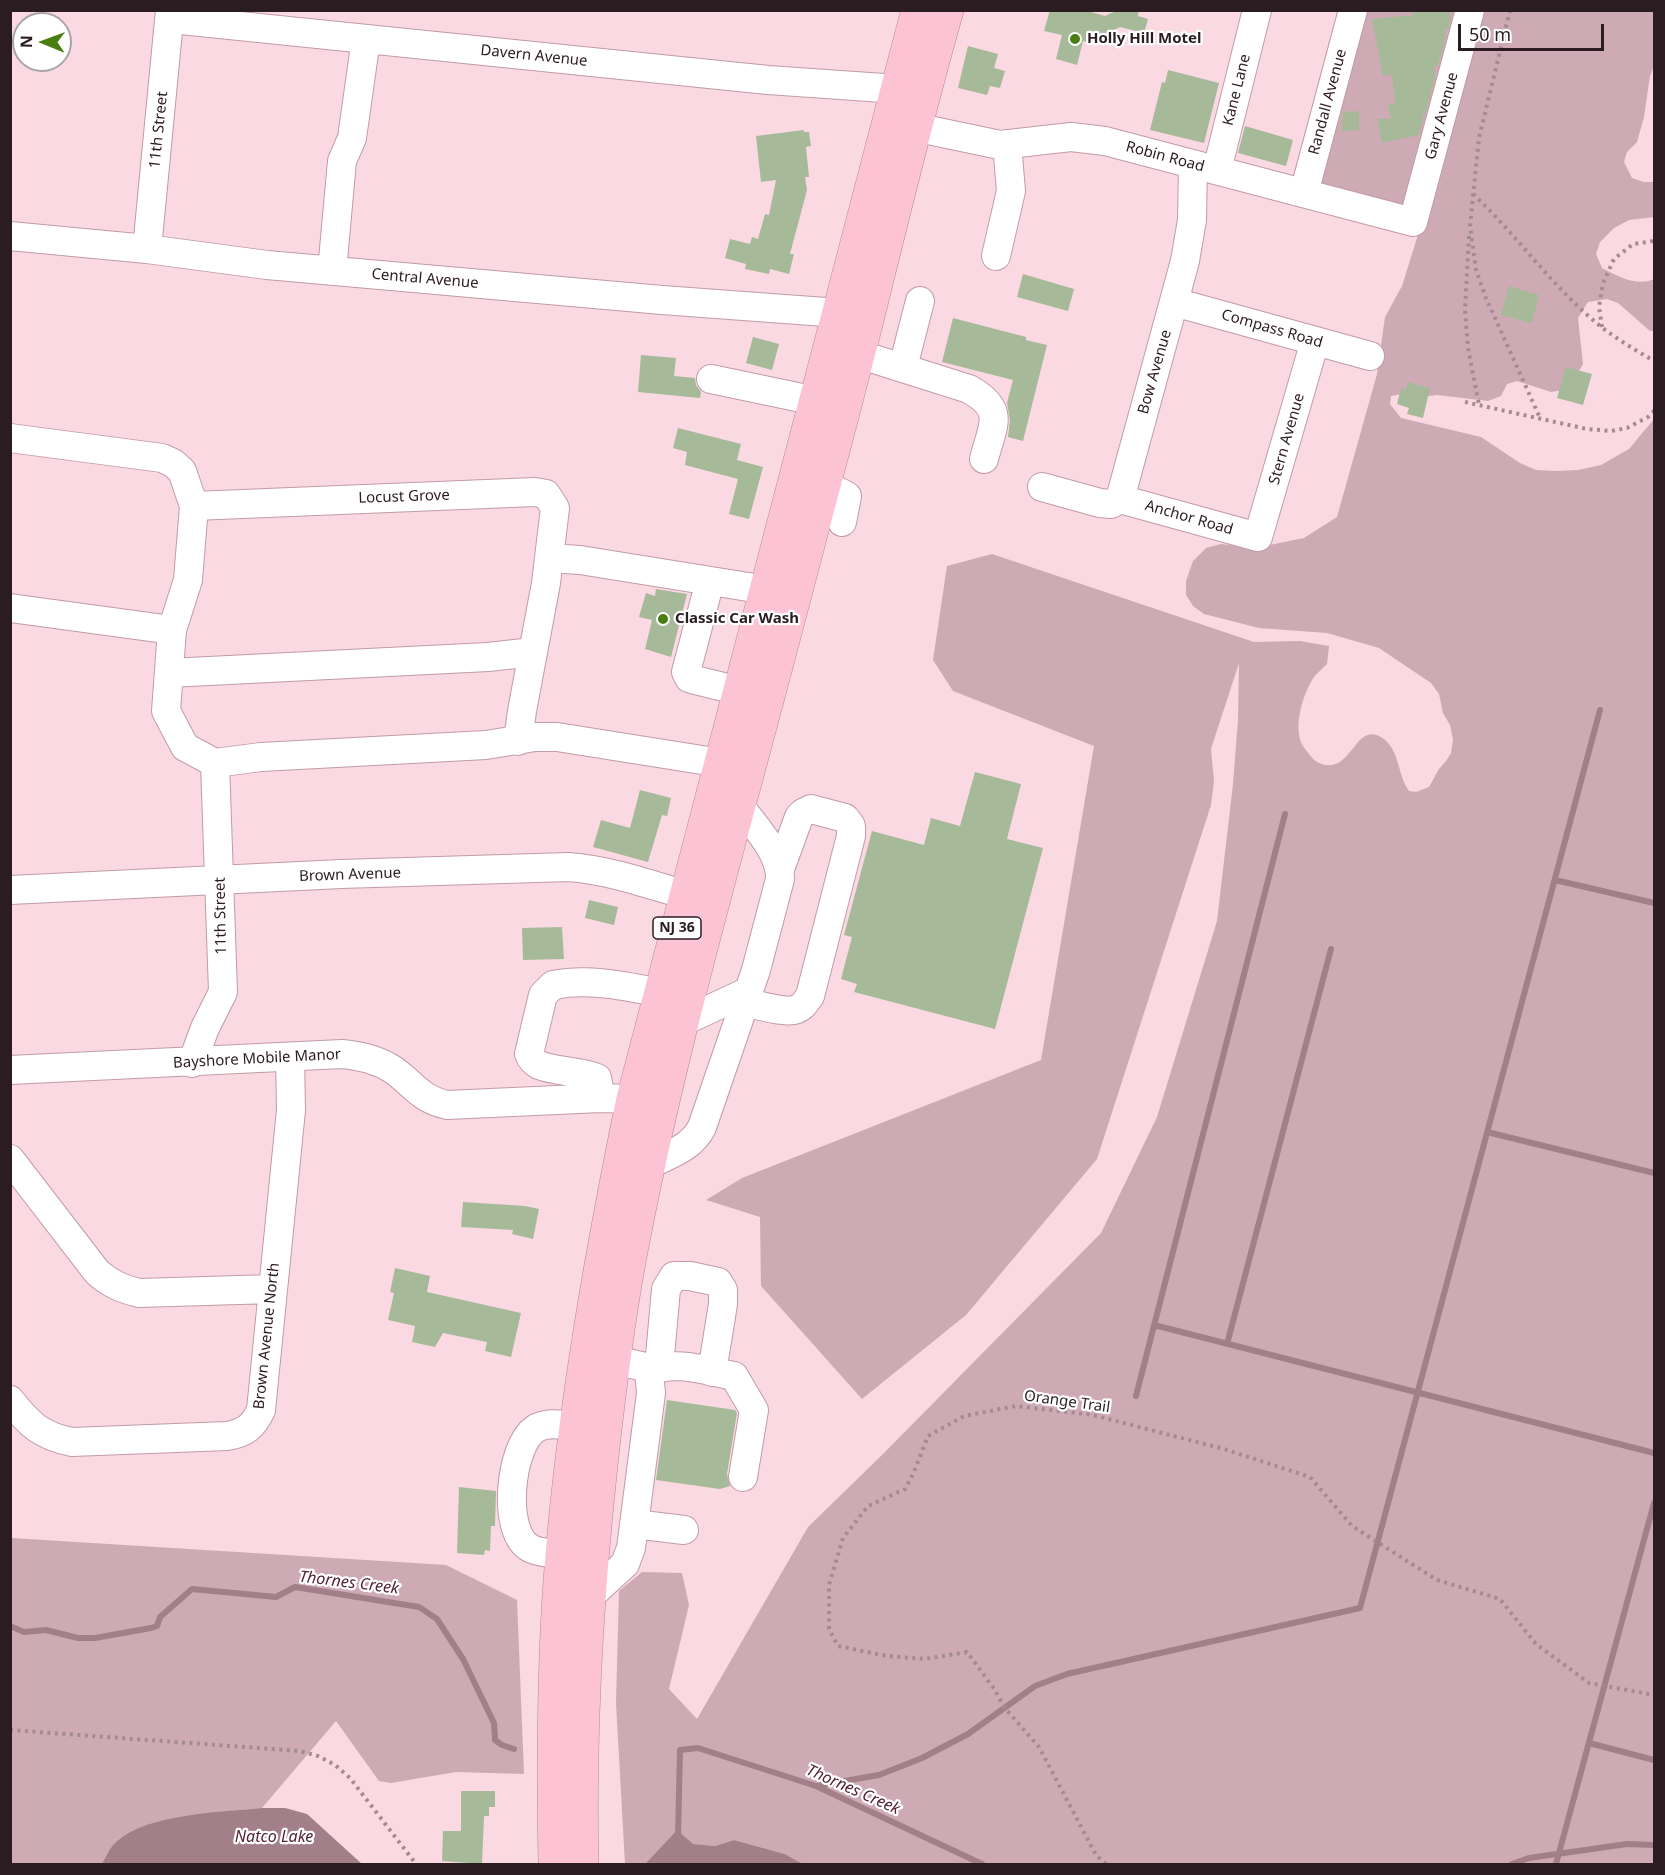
<!DOCTYPE html>
<style>
body{margin:0}
#map{position:relative;width:1665px;height:1875px;overflow:hidden;background:#fad9e2;font-family:"Noto Sans",sans-serif}
canvas{display:block}
.frame{position:absolute;inset:0;border:12px solid #2b1c21;pointer-events:none}
.north{position:absolute;left:12px;top:12px;width:60px;height:60px;box-sizing:border-box;background:#fff;border:2px solid #aaa4a6;border-radius:50%;rotate:271deg;font-size:16px;font-weight:700;line-height:24px;text-align:center;color:#2b1c21}
.north::after{content:'';display:block;margin:auto;width:21px;height:27px;background:#497e11;clip-path:polygon(50% 0,100% 100%,50% 72%,0 100%)}
.scale{position:absolute;left:1458px;top:24px;width:146px;height:27px;box-sizing:border-box;border:3px solid #2b1c21;border-top:0;padding-left:8px;font-size:18px;line-height:21px;white-space:nowrap;color:#2b1c21;-webkit-text-stroke:4px #fff;paint-order:stroke}
</style>
<div id="map">
<canvas width="1665" height="1875"></canvas>
<div class="frame"></div>
<div class="north">N</div>
<div class="scale">50 m</div>
</div>
<script>
const c = document.querySelector('canvas').getContext('2d');
c.lineJoin = 'round';
function fillPath(path, color) { c.fillStyle = color; c.fill(path, 'evenodd'); }
function strokePath(path, color, width, dash) { c.strokeStyle = color; c.lineWidth = width; c.lineCap = dash ? 'butt' : 'round'; c.setLineDash(dash || []); c.stroke(path); }
function label(font, color, halo, rows, align = 'center') {
  c.font = font + ' "Noto Sans",sans-serif'; c.lineWidth = 4.5; c.setLineDash([]); c.textBaseline = 'middle'; c.strokeStyle = halo; c.fillStyle = color; for (const [text, x, y, turn = 0] of rows) {
    c.save(); c.translate(x, y); c.rotate((+turn || 0) * Math.PI / 180); c.textAlign = isNaN(turn) ? turn : align; if (halo) c.strokeText(text, 0, 0); c.fillText(text, 0, 0); c.restore();
  }
}
fillPath(new Path2D(`
 M 1365,11 L 1459,11 L 1405,206 L 1320,184 Z
 M 1469,11 L 1654,11 L 1654,66 L 1650,76 L 1644,117 L 1637,142 L 1627,152 L 1624,162 L 1632,178 L 1644,182 L 1654,182 L 1654,217 L 1629,220 L 1614,228 L 1600,242 L 1596,254 L 1602,268 C 1618,276 1636,287 1654,279 L 1654,331 L 1650,331 L 1618,303 L 1607,299 L 1588,302 L 1578,318 L 1583,364 L 1569,389 L 1551,392 L 1517,381 L 1507,384 L 1501,396 L 1488,401 L 1437,395 L 1413,398 L 1403,394 L 1391,396 L 1390,404 L 1401,418 L 1481,437 L 1520,463 L 1536,470 L 1556,471 L 1578,470 L 1601,465 L 1629,449 L 1654,419 L 1654,1864 L 803,1864 L 785,1854 L 734,1840 L 715,1846 L 692,1844 L 677,1830 L 645,1864 L 625,1864 L 616,1703 L 619,1591 L 642,1572 L 682,1573 L 689,1605 L 669,1689 L 697,1719 L 808,1527 L 883,1454 L 1101,1233 L 1157,1117 L 1217,921 L 1233,784 L 1238,720 L 1239,663 L 1211,749 L 1214,781 L 1211,805 L 1097,1159 L 966,1315 L 862,1399 L 761,1286 L 760,1217 L 706,1200 L 742,1178 L 1041,1060 L 1094,746 L 953,691 L 933,660 L 947,566 L 992,554 L 1254,642 L 1300,641 L 1329,646 L 1327,664 C 1323,668 1318,672 1314,677 C 1304,692 1295,720 1300,739 C 1301,744 1306,750 1309,754 C 1314,762 1323,766 1332,765 C 1352,762 1358,726 1379,736 C 1400,746 1397,775 1409,791 L 1416,792 L 1429,787 L 1439,769 L 1446,761 L 1451,753 L 1453,740 L 1450,725 L 1443,713 L 1439,694 L 1431,683 L 1379,648 L 1327,633 L 1259,628 L 1204,614 L 1193,606 L 1186,595 L 1186,581 L 1193,561 L 1206,548 L 1221,544 L 1255,548 L 1304,538 L 1337,517 L 1377,374 L 1385,317 L 1402,286 L 1417,238 Z
 M 10,1536 L 12,1538 L 446,1565 L 517,1600 L 524,1774 L 456,1772 L 391,1783 L 379,1781 L 336,1721 L 262,1808 C 224,1812 145,1816 117,1841 C 110,1847 106,1856 102,1864 L 11,1864 Z`), '#ceaab5');
fillPath(new Path2D(`
 M 262,1808 L 285,1808 L 307,1814 L 362,1864 L 102,1864 C 106,1856 110,1847 117,1841 C 147,1814 222,1812 262,1808 Z
 M 677,1830 L 693,1844 L 715,1846 L 734,1840 L 785,1854 L 803,1864 L 645,1864 Z`), '#a27f89');
strokePath(new Path2D(`
 M 1555,880 L 1654,903
 M 1487,1132 L 1654,1173
 M 1154,1325 L 1654,1453
 M 1227,1344 L 1331,949
 M 1136,1396 L 1285,814
 M 10,1626 L 24,1632 L 46,1630 L 78,1638 L 95,1638 L 151,1628 L 157,1626 L 160,1617 L 192,1589 L 276,1597 L 295,1587 L 419,1607 L 437,1619 L 463,1659 L 494,1723 L 495,1740 L 502,1745 L 514,1749
 M 1589,1743 L 1654,1760
 M 816,1786 L 879,1775 L 922,1758 L 968,1734 L 1035,1686 L 1067,1674 L 1360,1608 L 1600,710
 M 678,1837 L 680,1750 L 698,1748 L 816,1786 L 982,1864
 M 1512,1864 L 1529,1858 L 1627,1844 L 1654,1845
 M 1556,1864 L 1654,1503`), '#a27f89', 6);
fillPath(new Path2D(`
 M 1050,10 L 1084,10 L 1105,16 L 1118,10 L 1139,10 L 1138,16 L 1148,19 L 1144,33 L 1120,27 L 1102,36 L 1091,33 L 1088,42 L 1083,41 L 1077,65 L 1056,59 L 1062,35 L 1044,31 Z
 M 1413,10 L 1450,10 L 1451,18 L 1448,30 L 1445,30 L 1445,38 L 1438,66 L 1434,66 L 1435,77 L 1425,115 L 1422,115 L 1423,120 L 1419,135 L 1382,143 L 1377,119 L 1391,119 L 1388,104 L 1395,103 L 1392,75 L 1383,76 L 1372,19 L 1414,15 Z
 M 968,46 L 998,54 L 994,68 L 1005,71 L 1000,88 L 990,86 L 987,95 L 958,88 Z
 M 1168,70 L 1219,83 L 1204,143 L 1150,130 L 1162,82 L 1165,83 Z
 M 1359,111 L 1359,130 L 1341,131 L 1343,112 Z
 M 1245,126 L 1293,140 L 1286,166 L 1238,153 Z
 M 804,130 L 804,132 L 809,132 L 811,146 L 806,147 L 809,177 L 805,177 L 807,190 L 790,254 L 794,254 L 789,274 L 770,269 L 769,274 L 745,269 L 746,264 L 725,258 L 730,239 L 750,244 L 752,237 L 758,239 L 765,214 L 769,215 L 776,180 L 761,182 L 756,136 Z
 M 1023,274 L 1074,289 L 1068,311 L 1017,297 Z
 M 1509,286 L 1539,295 L 1532,323 L 1501,315 Z
 M 953,318 L 1026,337 L 1026,340 L 1047,345 L 1023,441 L 1008,437 L 1010,420 L 1007,403 L 1013,380 L 942,362 Z
 M 753,337 L 779,344 L 772,370 L 746,363 Z
 M 641,355 L 676,358 L 674,376 L 695,378 L 696,385 L 701,392 L 700,398 L 638,392 Z
 M 1566,367 L 1592,374 L 1583,405 L 1557,398 Z
 M 1408,382 L 1430,388 L 1423,418 L 1407,414 L 1409,408 L 1397,404 L 1401,388 L 1406,390 Z
 M 678,428 L 741,444 L 737,460 L 763,467 L 749,519 L 729,514 L 738,479 L 685,465 L 687,452 L 673,448 Z
 M 656,589 L 687,594 L 671,657 L 645,649 L 652,620 L 639,617 L 646,593 L 655,596 Z
 M 975,772 L 1021,784 L 1007,839 L 1043,848 L 995,1029 L 854,992 L 857,984 L 841,979 L 852,937 L 844,935 L 872,831 L 924,845 L 931,818 L 960,826 Z
 M 640,790 L 671,798 L 667,816 L 662,815 L 648,862 L 593,847 L 601,820 L 630,828 Z
 M 589,900 L 618,907 L 614,925 L 585,918 Z
 M 562,927 L 564,959 L 523,960 L 522,928 Z
 M 463,1202 L 525,1206 L 539,1209 L 533,1239 L 512,1234 L 513,1230 L 461,1227 Z
 M 395,1268 L 430,1276 L 427,1292 L 521,1313 L 511,1357 L 485,1351 L 487,1342 L 443,1333 L 435,1347 L 412,1342 L 415,1326 L 388,1320 L 394,1293 L 390,1292 Z
 M 667,1400 L 735,1410 L 737,1413 L 727,1474 L 730,1486 L 720,1489 L 656,1480 Z
 M 459,1487 L 496,1491 L 495,1526 L 491,1526 L 490,1551 L 485,1550 L 484,1555 L 457,1553 Z
 M 461,1791 L 495,1791 L 495,1807 L 489,1807 L 489,1816 L 484,1816 L 482,1864 L 442,1861 L 443,1831 L 461,1831 Z`), '#a6ba9a');
const minor = new Path2D(`
 M 171,19 L 768,80 L 898,89
 M 914,127 L 1000,145 L 1071,137 L 1105,141 L 1413,222 L 1470,10
 M 1217,170 L 1257,10
 M 1304,193 L 1353,10
 M 10,236 L 147,249 L 267,265 L 662,300 L 839,313
 M 147,249 L 170,10
 M 996,256 L 1011,191 L 1007,144
 M 332,271 L 342,161 L 352,138 L 366,39
 M 1174,302 L 1370,356
 M 858,354 L 969,389 C 1006,410 993,424 984,459
 M 903,367 L 920,301
 M 711,379 L 816,401
 M 10,438 L 162,458 L 173,463 L 182,471 L 194,506 L 188,580 L 172,630 L 166,711 L 185,747 L 215,763 L 261,757 L 486,745 L 535,737 L 557,737 L 721,763
 M 824,484 L 847,496 L 842,522
 M 1042,487 L 1100,503 L 1111,504 L 1120,499 L 1185,261 L 1192,220 L 1193,164
 M 1120,499 L 1258,537 L 1315,341
 M 194,506 L 535,492 L 546,494 L 555,508 L 546,583 L 522,711 L 518,741
 M 549,558 L 580,560 L 767,590
 M 710,581 L 686,672 L 689,678 L 695,680 L 740,691
 M 10,608 L 172,630
 M 169,673 L 488,657 L 533,652
 M 10,890 L 341,874 L 569,867 C 609,870 648,884 686,895
 M 745,1002 C 758,1005 786,1014 797,1009 C 803,1007 806,1001 810,996 L 851,836 L 851,826 L 845,818 L 811,809 L 803,813 L 799,817 L 780,869
 M 682,1022 L 749,991
 M 192,1063 L 205,1028 L 223,992 L 215,763
 M 10,1070 L 342,1054 C 360,1056 376,1059 392,1069 C 414,1084 418,1098 447,1105 L 601,1098 L 633,1099
 M 601,1098 L 597,1078 C 578,1070 555,1072 539,1065 C 533,1062 531,1059 529,1054 L 543,995 L 553,985 C 589,978 625,986 661,993
 M 10,1159 L 97,1272 C 110,1284 123,1289 139,1293 L 273,1289
 M 648,1165 C 668,1155 692,1148 702,1127 L 756,970 L 780,879 C 781,852 754,826 739,805
 M 659,1367 L 666,1289 L 674,1276 L 690,1276 L 718,1282 L 723,1290 L 723,1304 L 712,1372
 M 649,1372 C 673,1359 708,1371 734,1376 L 754,1410 L 743,1477
 M 10,1400 C 29,1424 41,1436 72,1442 L 227,1436 C 245,1433 253,1427 261,1410 L 291,1110 L 290,1057
 M 634,1524 L 684,1530
 M 562,1555 C 553,1553 538,1553 530,1548 C 501,1532 510,1446 535,1429 C 547,1421 563,1425 576,1426
 M 589,1597 L 625,1564 L 631,1548 L 651,1393 L 649,1371 L 645,1367 L 614,1360`);
const highway = new Path2D(`
 M 555,1864 C 553,1762 553,1658 562,1556 C 575,1402 602,1250 633,1099 L 918,10
 M 582,1864 C 579,1728 587,1591 602,1456 C 609,1393 617,1329 628,1267 C 665,1067 722,871 774,674 C 804,558 836,441 866,324 C 892,219 917,115 947,10`);
strokePath(minor, '#c29ba7', 30);
strokePath(highway, '#b38995', 34);
strokePath(new Path2D(`
 M 1510,10 L 1479,138 L 1470,226 L 1476,270 L 1486,298 L 1540,418
 M 1473,194 C 1518,236 1556,292 1604,329 C 1620,341 1637,351 1654,361
 M 1469,236 L 1465,310 L 1468,348 L 1479,405
 M 1602,327 L 1599,307 L 1603,283 L 1614,259 L 1633,244 L 1654,241
 M 1465,402 L 1587,429 L 1611,431 L 1627,428 L 1648,417 L 1654,411
 M 10,1730 L 300,1751 L 318,1756 L 335,1765 L 350,1778 L 416,1864
 M 1106,1864 L 1096,1855 L 1039,1747 L 1004,1707 L 995,1690 L 967,1652 L 925,1659 L 887,1656 L 838,1646 L 829,1629 L 829,1585 L 843,1538 L 868,1506 L 905,1489 L 913,1474 L 928,1436 L 964,1416 L 1016,1406 L 1093,1415 L 1224,1449 L 1310,1477 L 1352,1526 L 1437,1580 L 1500,1599 L 1536,1644 L 1589,1683 L 1654,1695`), '#a48b92', 4, [3, 4.5]);
strokePath(minor, '#fff', 28);
strokePath(highway, '#fcc3d4', 33);
for (const [x, y, r, color] of [
 [1075,39,6,"#497e11"],
 [663,619,6,"#497e11"]
]) { const dot = new Path2D(); dot.arc(x, y, r, 0, 2 * Math.PI); c.fillStyle = color; c.fill(dot); strokePath(dot, '#fff', 2); }
for (const [x, y, w] of [
 [677,928,48]
]) { const box = new Path2D(); box.roundRect(x - w / 2, y - 11, w, 22, 4.5); c.fillStyle = '#fff'; c.fill(box); strokePath(box, '#2b1c21', 1.5); }
label('bold 14px', '#2b1c21', null, [
 ["NJ 36",677,928]
]);
label('bold 15px', '#2b1c21', '#fff', [
 ["Holly Hill Motel",1087,39],
 ["Classic Car Wash",675,619]
], 'left');
label('15px', '#2b1c21', '#fff', [
 ["Davern Avenue",534,56,6],
 ["Kane Lane",1237,90,-76],
 ["Randall Avenue",1328,102,-75],
 ["Gary Avenue",1442,116,-75],
 ["11th Street",159,130,-84],
 ["Robin Road",1165,157,15],
 ["Central Avenue",425,279,5],
 ["Compass Road",1272,329,16],
 ["Bow Avenue",1155,372,-74],
 ["Stern Avenue",1287,439,-74],
 ["Locust Grove",404,497,-2],
 ["Anchor Road",1189,518,16],
 ["Brown Avenue",350,875,-2],
 ["11th Street",221,916,-91],
 ["Bayshore Mobile Manor",257,1059,-3],
 ["Brown Avenue North",267,1336,-84],
 ["Orange Trail",1067,1402,8]
]);
label('italic 16px', '#532234', '#fff', [
 ["Thornes Creek",349,1583,7],
 ["Thornes Creek",853,1790,24],
 ["Natco Lake",274,1837]
]);
</script>
